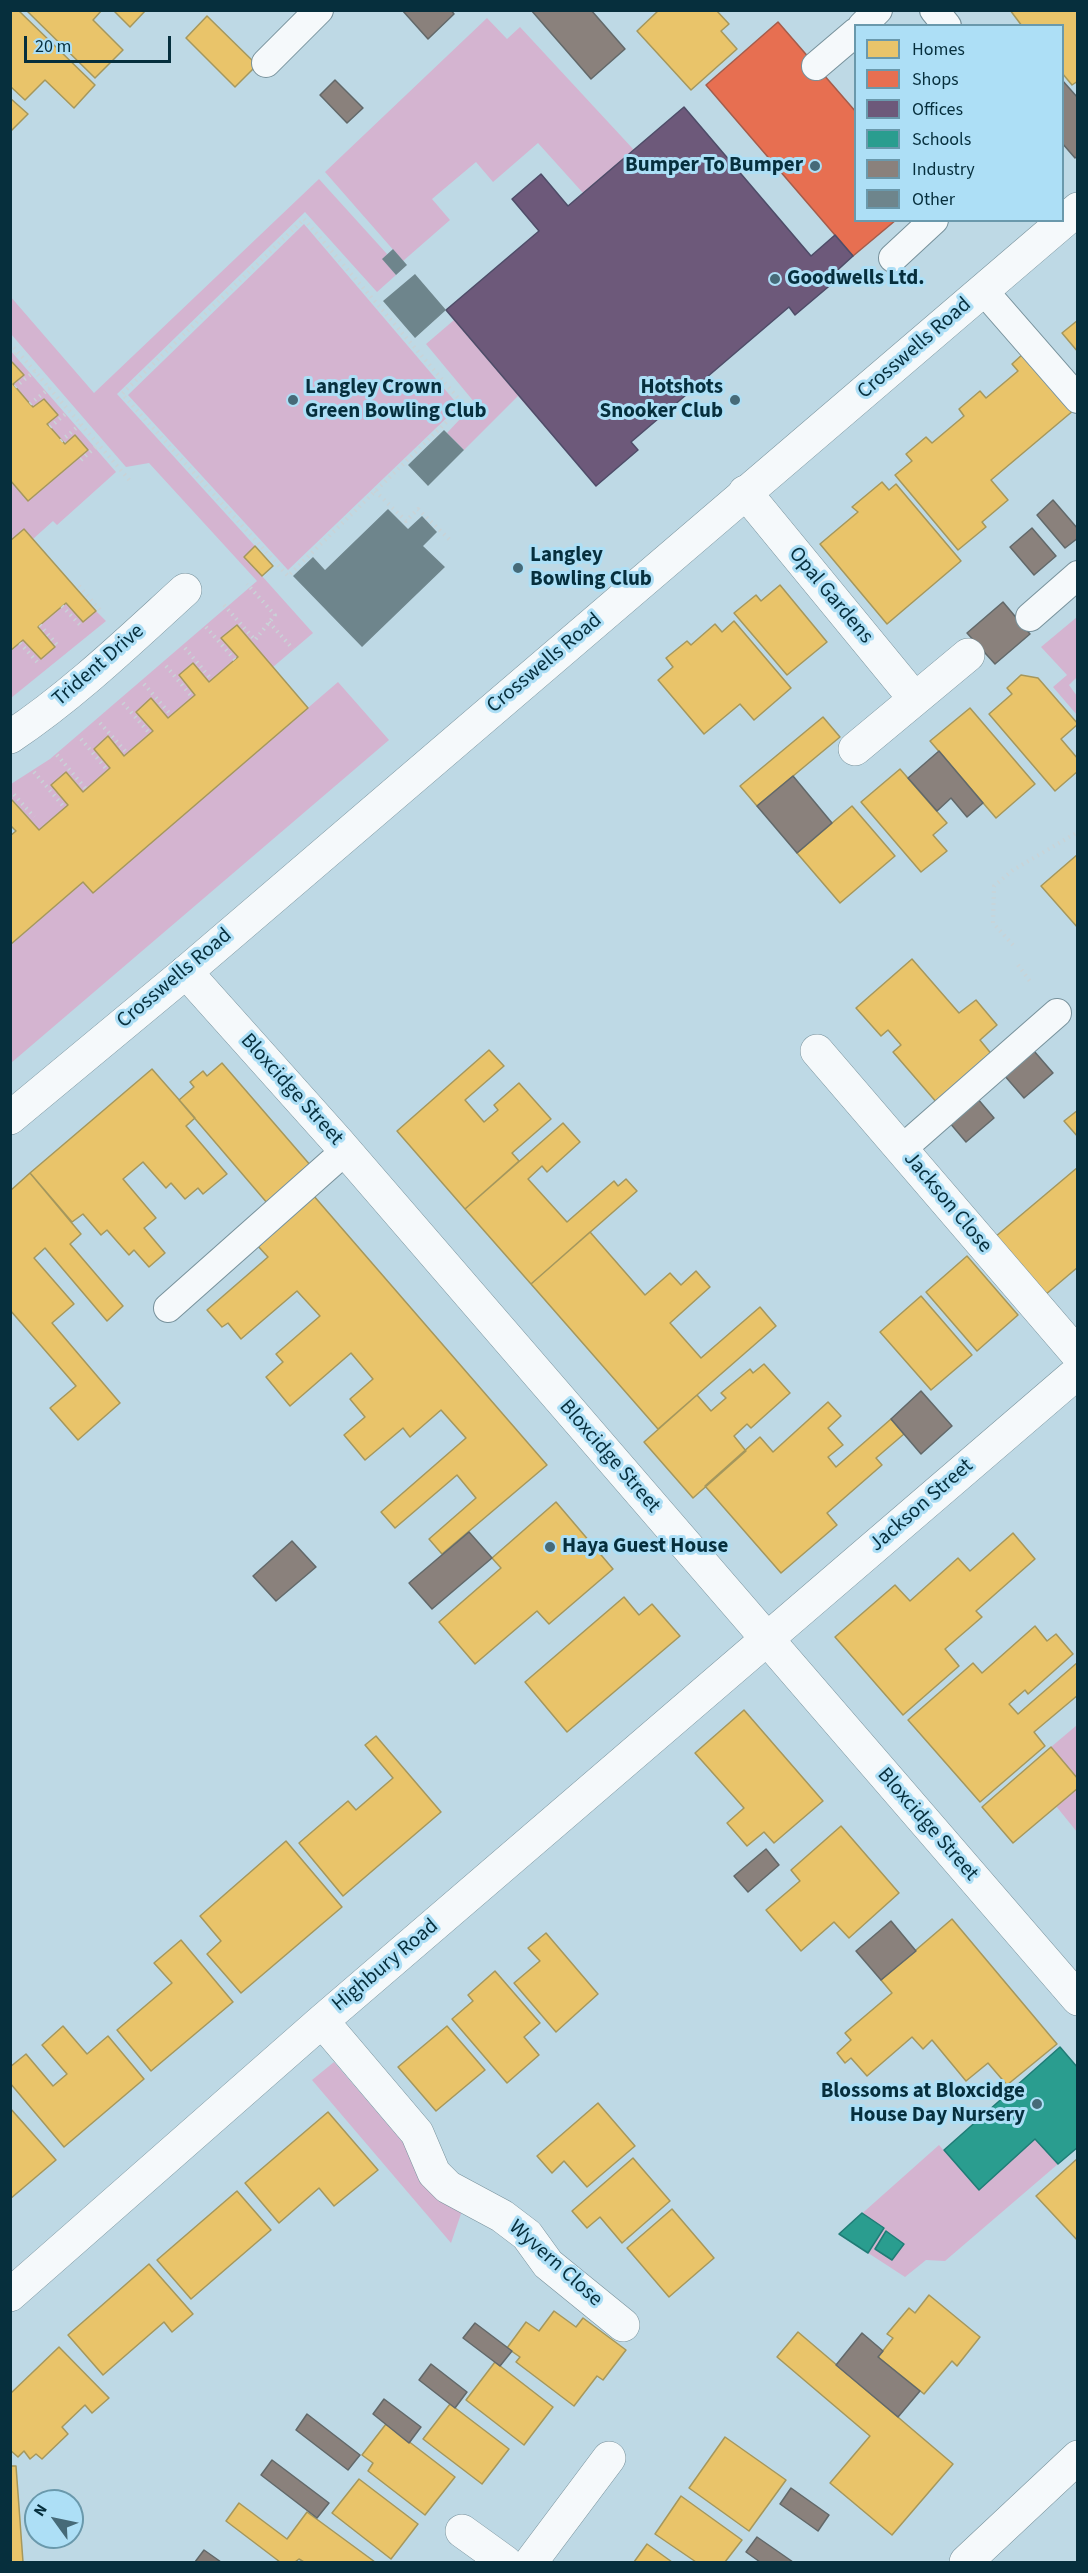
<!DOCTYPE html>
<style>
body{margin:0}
#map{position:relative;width:1088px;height:2573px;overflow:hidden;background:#bed9e5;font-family:"Source Sans 3",sans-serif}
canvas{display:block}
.frame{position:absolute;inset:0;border:12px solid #062f3d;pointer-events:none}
.legend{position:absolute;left:854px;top:24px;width:210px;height:198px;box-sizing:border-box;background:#addff6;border:2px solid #6a99ac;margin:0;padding:8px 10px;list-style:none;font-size:18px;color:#062f3d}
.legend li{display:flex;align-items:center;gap:12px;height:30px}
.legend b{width:30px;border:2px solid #6a99ac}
.north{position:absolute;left:24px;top:2489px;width:60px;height:60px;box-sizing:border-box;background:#addff6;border:2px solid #6a99ac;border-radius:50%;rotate:303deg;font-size:16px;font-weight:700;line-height:24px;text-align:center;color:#062f3d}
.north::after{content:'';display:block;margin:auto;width:21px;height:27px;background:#466a78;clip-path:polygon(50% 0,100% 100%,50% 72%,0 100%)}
.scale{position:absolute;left:24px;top:36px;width:147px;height:27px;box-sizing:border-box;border:3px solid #062f3d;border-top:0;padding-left:8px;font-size:18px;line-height:21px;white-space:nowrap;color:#062f3d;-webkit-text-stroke:4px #addff6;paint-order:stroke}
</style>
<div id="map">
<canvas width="1088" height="2573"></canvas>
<div class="frame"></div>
<ul class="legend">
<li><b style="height:16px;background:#e9c46a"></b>Homes</li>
<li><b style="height:16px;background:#e76f51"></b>Shops</li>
<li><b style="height:16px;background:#6d597a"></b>Offices</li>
<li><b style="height:16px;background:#2a9d8f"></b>Schools</li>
<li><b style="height:16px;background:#8a817c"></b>Industry</li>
<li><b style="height:16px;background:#6e858c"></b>Other</li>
</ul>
<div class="north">N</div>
<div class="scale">20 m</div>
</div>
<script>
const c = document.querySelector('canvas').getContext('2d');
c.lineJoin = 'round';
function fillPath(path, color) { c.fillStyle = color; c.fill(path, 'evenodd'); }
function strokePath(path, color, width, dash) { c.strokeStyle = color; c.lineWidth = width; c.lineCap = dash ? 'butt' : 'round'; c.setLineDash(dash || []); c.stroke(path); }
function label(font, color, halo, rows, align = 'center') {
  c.font = font + ' "Source Sans 3",sans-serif'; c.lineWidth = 6; c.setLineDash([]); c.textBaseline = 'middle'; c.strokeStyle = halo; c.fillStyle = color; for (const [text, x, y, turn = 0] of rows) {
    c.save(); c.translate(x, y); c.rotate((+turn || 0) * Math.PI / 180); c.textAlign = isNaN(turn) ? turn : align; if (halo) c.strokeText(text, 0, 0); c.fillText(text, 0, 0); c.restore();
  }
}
fillPath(new Path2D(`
 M 487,18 L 507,39 L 520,27 L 634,150 L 684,107 L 788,229 L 723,284 L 762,330 L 631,442 L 638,450 L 596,486 L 518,396 L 464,450 L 447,433 L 475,403 L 426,344 L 454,320 L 446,310 L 539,232 L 512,199 L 541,174 L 568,206 L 583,193 L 538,143 L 493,182 L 476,162 L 432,199 L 450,220 L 403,261 L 325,172 Z
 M 319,179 L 387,254 L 383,259 L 396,275 L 377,292 L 305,212 L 117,394 L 255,546 L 245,557 L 313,633 L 273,667 L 236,625 L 222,638 L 238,657 L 209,682 L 192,663 L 179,675 L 195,695 L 168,718 L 151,698 L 153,731 L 124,756 L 107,737 L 94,749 L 110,768 L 83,792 L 66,772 L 52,785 L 68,805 L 39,830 L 13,800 L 11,802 L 11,784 L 50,759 L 257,581 L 149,463 L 126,467 L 11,334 L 10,296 L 94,393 Z
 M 304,224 L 459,406 L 288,570 L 128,395 Z
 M 10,350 L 116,472 L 57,525 L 53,521 L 33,539 L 24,529 L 11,541 L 11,480 L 29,500 L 88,450 C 54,441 48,433 44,399 L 33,407 L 13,384 L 24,375 L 13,363 L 11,364 Z
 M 66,603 L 83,622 L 96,611 L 106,621 L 11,698 L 11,651 L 23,640 L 41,659 L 55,646 L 38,627 Z
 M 1077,617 L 1077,677 L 1069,685 L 1077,696 L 1077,715 L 1053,687 L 1067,675 L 1041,647 Z
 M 338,682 L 389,740 L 11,1063 L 11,945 L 83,882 L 93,893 Z
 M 1077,1725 L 1077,1779 L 1051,1747 Z
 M 1077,1788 L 1077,1832 L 1056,1806 Z
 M 334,2062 L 462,2211 L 451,2243 L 312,2080 Z
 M 1035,2139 L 1058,2164 L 945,2261 L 926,2260 L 905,2277 L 839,2234 L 939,2145 L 979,2190 Z`), '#d4b4d0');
const homes = new Path2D(`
 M 10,10 L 18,10 L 95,85 L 74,108 L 45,80 L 25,100 L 10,86 Z
 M 26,10 L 102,10 L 93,20 L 123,50 L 95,78 Z
 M 113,10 L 146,10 L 130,27 Z
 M 659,10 L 716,10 L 729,24 L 721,31 L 737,49 L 691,90 L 637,31 Z
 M 1010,10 L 1078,10 L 1078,81 L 1072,85 L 1062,73 L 1062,26 L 1022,26 Z
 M 207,16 L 257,65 L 235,87 L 186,38 Z
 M 10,98 L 28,114 L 10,132 Z
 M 1078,320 L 1078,352 L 1062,333 Z
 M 1024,353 L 1074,410 L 991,480 L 1008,500 L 982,522 L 986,527 L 958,550 L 895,475 L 912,461 L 906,454 L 926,437 L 932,443 L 964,416 L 959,409 L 980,391 L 986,398 L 1018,371 L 1012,364 Z
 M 12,362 L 24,375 L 13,384 L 30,404 L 33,407 L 44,399 L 58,415 L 47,424 L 50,427 L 65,444 L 75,435 L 88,450 L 28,501 L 10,480 L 10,364 Z
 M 882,482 L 889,490 L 896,484 L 961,561 L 887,624 L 820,544 L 858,512 L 852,507 Z
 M 24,529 L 96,611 L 83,622 L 66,603 L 40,625 L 38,627 L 55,647 L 41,659 L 23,640 L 10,651 L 10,541 Z
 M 255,546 L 273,566 L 262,576 L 244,557 Z
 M 780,585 L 827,642 L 787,675 L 734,613 L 756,595 L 761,601 Z
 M 734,621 L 791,688 L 754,720 L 740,704 L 704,734 L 658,680 L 673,667 L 666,658 L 687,641 L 691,645 L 715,624 L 722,632 Z
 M 237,625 L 308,708 L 93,893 L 83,882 L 10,945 L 10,836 L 16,831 L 10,825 L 10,802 L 12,800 L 39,830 L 68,805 L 51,785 L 66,772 L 83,792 L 110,768 L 94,749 L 108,736 L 124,756 L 153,731 L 136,712 L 151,698 L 168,718 L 195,695 L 179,675 L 193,663 L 209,682 L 238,657 L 221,638 Z
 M 1021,675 L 1038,678 L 1078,724 L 1061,739 L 1078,759 L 1078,771 L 1055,791 L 989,714 L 1012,694 L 1007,688 Z
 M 970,708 L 1035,784 L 996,818 L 930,741 Z
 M 823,717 L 840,737 L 757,806 L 740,786 Z
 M 900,769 L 947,823 L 933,835 L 947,851 L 921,872 L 861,802 Z
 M 852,806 L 895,856 L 840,903 L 797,853 Z
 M 1078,854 L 1078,928 L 1041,886 Z
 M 912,959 L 959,1013 L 976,1000 L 997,1025 L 980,1040 L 993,1056 L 938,1104 L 893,1052 L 901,1045 L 888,1030 L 881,1036 L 856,1008 Z
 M 489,1050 L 504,1066 L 465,1100 L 484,1122 L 498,1110 L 494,1105 L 519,1083 L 551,1119 L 512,1153 L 519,1161 L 465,1209 L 397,1131 Z
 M 222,1063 L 311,1166 L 268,1204 L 179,1100 L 194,1087 L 190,1082 L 203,1071 L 207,1076 Z
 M 152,1069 L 195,1118 L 186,1126 L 227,1174 L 203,1194 L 198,1188 L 185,1199 L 171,1183 L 166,1188 L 143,1162 L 123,1179 L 156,1218 L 144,1228 L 165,1253 L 149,1267 L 134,1250 L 129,1255 L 107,1230 L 101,1235 L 83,1214 L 72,1222 L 30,1173 Z
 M 1078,1110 L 1078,1137 L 1064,1121 Z
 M 563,1123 L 580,1142 L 547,1172 L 542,1166 L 528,1179 L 567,1222 L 614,1181 L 618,1186 L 626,1179 L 637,1191 L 531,1284 L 465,1209 Z
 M 1078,1167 L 1078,1267 L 1045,1295 L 995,1237 Z
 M 30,1173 L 81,1234 L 70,1244 L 123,1306 L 107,1321 L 45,1248 L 34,1258 L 74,1304 L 52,1323 L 120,1403 L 78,1440 L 50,1408 L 76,1386 L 10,1310 L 10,1191 Z
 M 313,1195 L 547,1465 L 442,1554 L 429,1539 L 476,1498 L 457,1475 L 395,1528 L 381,1512 L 466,1438 L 441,1410 L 410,1437 L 403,1428 L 365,1460 L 344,1435 L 365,1417 L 350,1399 L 373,1379 L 351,1353 L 290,1406 L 266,1377 L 283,1362 L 276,1354 L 320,1316 L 297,1291 L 241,1339 L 228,1323 L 222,1327 L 207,1310 L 268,1257 L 256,1244 Z
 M 590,1232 L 645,1295 L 670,1273 L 681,1285 L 696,1271 L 710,1287 L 670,1323 L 701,1358 L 760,1307 L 776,1326 L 658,1429 L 531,1284 Z
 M 967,1256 L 1018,1315 L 977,1351 L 926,1292 Z
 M 921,1296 L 972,1355 L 931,1390 L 880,1332 Z
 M 764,1364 L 790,1393 L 751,1428 L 747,1424 L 734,1436 L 746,1451 L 693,1498 L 644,1442 L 697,1395 L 711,1411 L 726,1398 L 721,1393 L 750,1369 L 753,1373 Z
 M 828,1402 L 841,1416 L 828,1428 L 843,1445 L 828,1457 L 836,1467 L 891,1419 L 904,1434 L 876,1458 L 882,1465 L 827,1513 L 837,1525 L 781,1573 L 705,1486 L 760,1437 L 773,1452 Z
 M 556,1502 L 613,1569 L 549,1624 L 537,1611 L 475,1664 L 439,1622 L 501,1568 L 492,1558 Z
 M 1013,1533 L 1035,1559 L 976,1611 L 982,1617 L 945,1649 L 959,1666 L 903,1715 L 835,1637 L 895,1585 L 910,1601 L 958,1558 L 970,1571 Z
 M 624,1597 L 639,1615 L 652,1604 L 680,1636 L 567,1732 L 525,1682 Z
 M 1035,1626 L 1047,1641 L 1056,1634 L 1073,1654 L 1028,1694 L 1025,1690 L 1009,1704 L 1018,1714 L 1078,1662 L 1078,1695 L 1034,1732 L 1045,1746 L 980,1802 L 908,1720 L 973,1663 L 982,1673 Z
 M 744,1710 L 823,1801 L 774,1843 L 764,1832 L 747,1846 L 727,1823 L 744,1808 L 695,1753 Z
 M 376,1736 L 441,1812 L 343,1896 L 299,1843 L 348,1801 L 356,1810 L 393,1778 L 365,1745 Z
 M 1051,1747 L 1078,1779 L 1078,1788 L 1013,1843 L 982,1807 Z
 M 841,1826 L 899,1893 L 849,1938 L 834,1922 L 801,1951 L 766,1910 L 800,1881 L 791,1870 Z
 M 286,1841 L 342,1907 L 241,1993 L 207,1954 L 221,1941 L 200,1916 Z
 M 952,1919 L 1057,2044 L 1007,2085 L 988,2063 L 966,2081 L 932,2040 L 923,2049 L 912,2037 L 867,2076 L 851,2058 L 845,2063 L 837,2053 L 851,2040 L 845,2033 L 892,1993 L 881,1980 Z
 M 546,1933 L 598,1994 L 556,2032 L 514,1983 L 540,1961 L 528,1948 Z
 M 181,1940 L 233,2002 L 151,2071 L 117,2030 L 172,1983 L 154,1963 Z
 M 495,1971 L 540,2023 L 524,2037 L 539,2055 L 507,2083 L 452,2019 L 473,2001 L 468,1995 Z
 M 63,2026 L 87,2054 L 108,2036 L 144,2079 L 64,2147 L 10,2083 L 10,2067 L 26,2054 L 53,2086 L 67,2074 L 42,2045 Z
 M 447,2026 L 485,2070 L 436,2111 L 398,2067 Z
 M 598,2103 L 635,2146 L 587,2187 L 564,2161 L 552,2173 L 537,2156 Z
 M 10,2108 L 56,2160 L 10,2199 Z
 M 328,2112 L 378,2170 L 334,2206 L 319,2188 L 279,2223 L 245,2183 Z
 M 633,2158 L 670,2201 L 622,2243 L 600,2217 L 587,2228 L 572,2211 Z
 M 1078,2158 L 1078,2241 L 1036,2196 Z
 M 237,2191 L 271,2230 L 191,2299 L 157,2260 Z
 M 672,2209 L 714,2258 L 669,2297 L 627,2248 Z
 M 149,2264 L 193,2314 L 172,2332 L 164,2322 L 103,2375 L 68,2335 Z
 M 929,2295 L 980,2337 L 957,2366 L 952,2361 L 924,2394 L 878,2357 L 893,2338 L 887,2334 L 909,2308 L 915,2313 Z
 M 554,2311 L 576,2327 L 583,2318 L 626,2350 L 603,2380 L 597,2376 L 574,2406 L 516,2362 L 520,2357 L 507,2348 L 526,2322 L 539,2331 Z
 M 798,2332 L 953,2464 L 892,2535 L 830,2483 L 870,2436 L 777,2357 Z
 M 59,2347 L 109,2398 L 92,2413 L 85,2405 L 62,2427 L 68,2434 L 42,2459 L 36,2454 L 30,2459 L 24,2451 L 18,2457 L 10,2450 L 10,2394 Z
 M 495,2362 L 553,2407 L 524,2445 L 466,2400 Z
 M 450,2404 L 509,2449 L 482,2484 L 423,2439 Z
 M 386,2424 L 455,2477 L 425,2515 L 368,2471 L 373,2463 L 362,2455 Z
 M 725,2437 L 786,2480 L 749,2531 L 689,2488 Z
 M 10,2466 L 16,2466 L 23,2562 L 10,2562 Z
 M 359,2479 L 418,2524 L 391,2559 L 332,2513 Z
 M 681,2496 L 742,2540 L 725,2562 L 696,2562 L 655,2534 Z
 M 239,2503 L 287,2539 L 307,2512 L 375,2562 L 304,2562 L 299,2559 L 295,2562 L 280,2562 L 226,2521 Z
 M 647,2544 L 672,2562 L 634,2562 Z`);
fillPath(homes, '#e9c46a');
strokePath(homes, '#a5975c', 1.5);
const shops = new Path2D(`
 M 778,22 L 856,112 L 856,220 L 896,220 L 853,256 L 706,85 Z`);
fillPath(shops, '#e76f51');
strokePath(shops, '#a45c4b', 1.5);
const offices = new Path2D(`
 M 684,107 L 811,256 L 835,235 L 853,256 L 830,277 L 834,282 L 795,315 L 789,307 L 631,442 L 638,450 L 596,486 L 446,310 L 539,231 L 512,199 L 541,174 L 568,206 Z`);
fillPath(offices, '#6d597a');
strokePath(offices, '#4e4c68', 1.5);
const schools = new Path2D(`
 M 1060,2047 L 1078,2068 L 1078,2147 L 1058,2164 L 1035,2139 L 979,2190 L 944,2150 Z
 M 862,2213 L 884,2228 L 868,2253 L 839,2234 Z
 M 886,2231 L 904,2244 L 892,2260 L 875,2249 Z`);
fillPath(schools, '#2a9d8f');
strokePath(schools, '#1f7c76', 1.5);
const industry = new Path2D(`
 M 402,10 L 451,10 L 454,14 L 428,39 Z
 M 531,10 L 591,10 L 625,49 L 591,79 Z
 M 335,80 L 363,108 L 347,123 L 320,95 Z
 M 1062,80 L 1078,98 L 1078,156 L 1075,158 L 1062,143 Z
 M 1053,500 L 1078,529 L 1078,538 L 1065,548 L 1037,515 Z
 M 1032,528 L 1056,556 L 1034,575 L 1010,547 Z
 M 1003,602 L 1030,634 L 995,664 L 967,633 Z
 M 939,751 L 983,803 L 967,817 L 951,798 L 937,811 L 908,778 Z
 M 793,776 L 832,823 L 797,853 L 757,806 Z
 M 1034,1051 L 1053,1073 L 1024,1098 L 1004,1075 Z
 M 977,1098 L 994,1118 L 966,1142 L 949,1122 Z
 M 921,1391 L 952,1426 L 921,1454 L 891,1419 Z
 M 469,1532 L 492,1558 L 432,1609 L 409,1583 Z
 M 292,1541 L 316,1567 L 276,1601 L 253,1576 Z
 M 766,1849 L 779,1865 L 748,1892 L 734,1876 Z
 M 891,1921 L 916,1951 L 881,1980 L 856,1951 Z
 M 475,2323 L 512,2351 L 500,2366 L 463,2338 Z
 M 862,2333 L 883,2351 L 878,2357 L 920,2391 L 898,2417 L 836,2365 Z
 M 431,2364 L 467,2392 L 455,2408 L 419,2380 Z
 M 384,2399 L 421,2427 L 409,2443 L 373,2414 Z
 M 307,2414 L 360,2455 L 348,2470 L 296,2430 Z
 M 272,2460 L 329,2503 L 317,2518 L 261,2475 Z
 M 791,2488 L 829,2515 L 818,2531 L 780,2504 Z
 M 757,2537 L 793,2562 L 760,2562 L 746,2552 Z
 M 204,2550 L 221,2562 L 195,2562 Z`);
fillPath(industry, '#8a817c');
strokePath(industry, '#626869', 1.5);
fillPath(new Path2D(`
 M 393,249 L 407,265 L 396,275 L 382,259 Z
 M 415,274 L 446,310 L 415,338 L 383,301 Z
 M 444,430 L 464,450 L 428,486 L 408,465 Z
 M 388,509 L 408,529 L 422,516 L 437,532 L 423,546 L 445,567 L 362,647 L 293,576 L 313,557 L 325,570 Z`), '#6e858c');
const service = new Path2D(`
 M 934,10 L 947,26
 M 862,26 L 878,10
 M 266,63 L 319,10
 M 816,66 L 856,32
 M 893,258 L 934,220
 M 983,290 L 1078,399
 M 1030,617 L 1078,575
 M 902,1149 L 1057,1013
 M 168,1308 L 345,1151`);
const minor = new Path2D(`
 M 745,492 L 915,699
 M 10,737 C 73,695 129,641 185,590
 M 855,749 L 968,655
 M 186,972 L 338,1142 L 1078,1999
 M 817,1051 L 1078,1355
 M 322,2021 L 417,2133 L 434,2173 L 448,2187 L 502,2216 L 527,2235 L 548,2264 L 623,2325
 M 10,2295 L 322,2021 L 1078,1372
 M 462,2531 L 505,2562
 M 531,2562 L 609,2458`);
const secondary = new Path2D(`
 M 10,1118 L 186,972 L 1078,209
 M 966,2562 L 1078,2457`);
strokePath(service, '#77919b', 30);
strokePath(minor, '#77919b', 34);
strokePath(secondary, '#77919b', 34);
strokePath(new Path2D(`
 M 304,219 L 464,405 L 288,576 L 122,394 Z
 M 10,343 L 132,483
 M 10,358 L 18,352
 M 15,387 L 35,371
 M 30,404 L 50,388
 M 50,427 L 69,411
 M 61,441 L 81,424
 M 81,460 L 99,444
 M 375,491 L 406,521 L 418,509 L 451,541
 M 79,586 L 100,610
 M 224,605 L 255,640 L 275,615 L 247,584
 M 62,606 L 82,627
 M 269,622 L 293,649
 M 40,625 L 59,647
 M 206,627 L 235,660
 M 20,643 L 38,663
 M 185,648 L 212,680
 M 166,666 L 193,698
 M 144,684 L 171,715
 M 123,703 L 150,734
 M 100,723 L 128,754
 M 81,739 L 108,771
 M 57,755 L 86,789
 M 34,772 L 65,808
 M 10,790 L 34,817
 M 10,832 L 13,834
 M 1013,945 L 993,923 L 994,886 L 1013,870 L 1078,832
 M 1018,965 L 1032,984`), '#c9d3d7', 4, [1.5, 4.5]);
strokePath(service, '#f5f9fb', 28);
strokePath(minor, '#f5f9fb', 33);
strokePath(secondary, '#f5f9fb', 33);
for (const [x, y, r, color] of [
 [815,166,6,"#466a78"],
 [775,279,6,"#466a78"],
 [293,400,6,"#466a78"],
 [735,400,6,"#466a78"],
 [518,568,6,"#466a78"],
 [550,1547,6,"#466a78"],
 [1037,2104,6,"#466a78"]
]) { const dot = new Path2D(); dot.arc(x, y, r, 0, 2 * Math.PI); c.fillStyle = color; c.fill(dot); strokePath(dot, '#addff6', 2); }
label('bold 21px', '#062f3d', '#addff6', [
 ["Bumper To Bumper",803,166,"right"],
 ["Goodwells Ltd.",787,279],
 ["Langley Crown",305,388],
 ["Green Bowling Club",305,412],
 ["Hotshots",723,388,"right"],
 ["Snooker Club",723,412,"right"],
 ["Langley",530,556],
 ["Bowling Club",530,580],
 ["Haya Guest House",562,1547],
 ["Blossoms at Bloxcidge",1025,2092,"right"],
 ["House Day Nursery",1025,2116,"right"]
], 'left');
label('21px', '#062f3d', '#addff6', [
 ["Crosswells Road",915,349,-41],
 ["Opal Gardens",830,596,50],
 ["Crosswells Road",545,664,-40],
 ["Trident Drive",99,666,-41],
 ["Crosswells Road",175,979,-40],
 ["Bloxcidge Street",291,1090,48],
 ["Jackson Close",947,1203,50],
 ["Bloxcidge Street",609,1457,49],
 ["Jackson Street",922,1506,-41],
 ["Bloxcidge Street",927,1825,49],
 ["Highbury Road",386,1966,-40],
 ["Wyvern Close",555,2264,42]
]);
</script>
